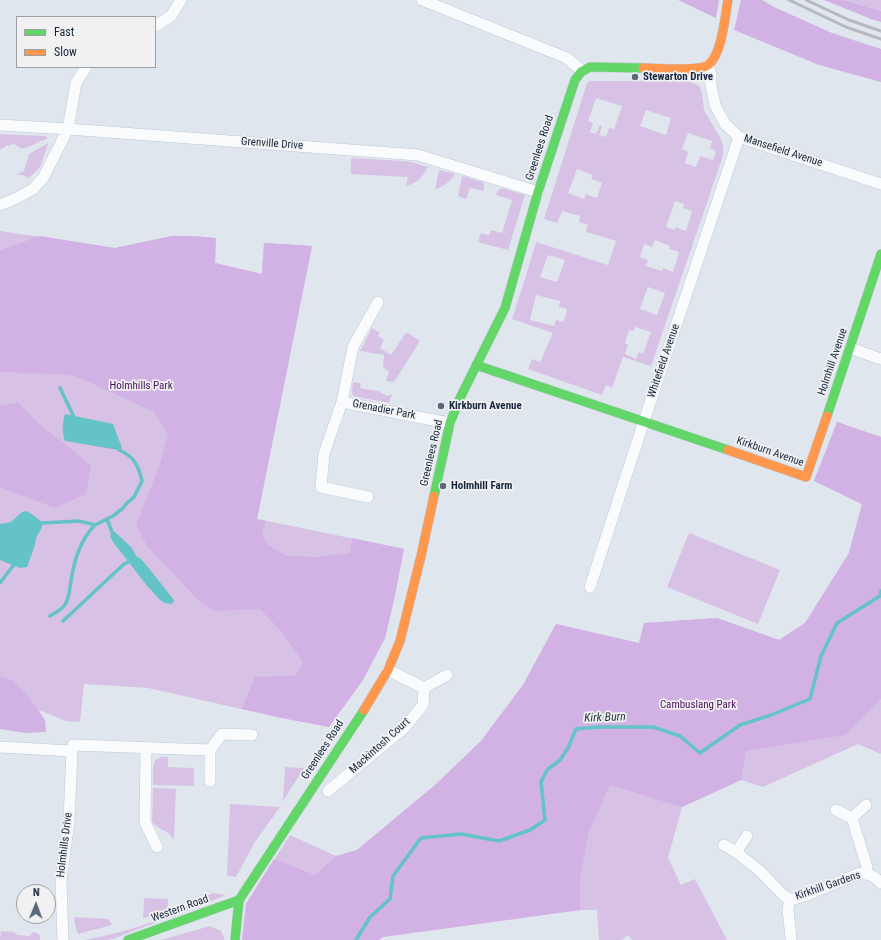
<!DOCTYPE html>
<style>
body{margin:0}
#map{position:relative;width:881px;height:940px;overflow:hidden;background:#e0e6ed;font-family:"Roboto Condensed",sans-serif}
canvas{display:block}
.legend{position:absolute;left:16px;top:16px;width:140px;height:52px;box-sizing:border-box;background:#f1f1f1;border:1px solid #99a0aa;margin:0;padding:5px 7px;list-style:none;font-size:12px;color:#14263f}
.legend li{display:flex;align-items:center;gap:8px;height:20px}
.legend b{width:20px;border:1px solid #99a0aa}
.north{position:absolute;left:16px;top:884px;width:40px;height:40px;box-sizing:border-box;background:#f1f1f1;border:1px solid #99a0aa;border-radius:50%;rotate:1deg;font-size:11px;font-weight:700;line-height:16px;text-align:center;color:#14263f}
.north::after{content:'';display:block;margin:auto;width:14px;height:18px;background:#5b697c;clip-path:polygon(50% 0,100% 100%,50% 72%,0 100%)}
</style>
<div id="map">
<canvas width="881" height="940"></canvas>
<ul class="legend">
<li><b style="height:5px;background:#63d668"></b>Fast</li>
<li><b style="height:5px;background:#ff974d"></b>Slow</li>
</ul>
<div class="north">N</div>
</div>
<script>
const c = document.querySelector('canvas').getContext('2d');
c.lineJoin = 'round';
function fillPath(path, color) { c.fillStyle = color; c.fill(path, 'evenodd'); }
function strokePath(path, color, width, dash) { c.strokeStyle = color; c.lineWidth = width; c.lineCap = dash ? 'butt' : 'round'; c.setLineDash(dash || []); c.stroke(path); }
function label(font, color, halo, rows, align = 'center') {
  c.font = font + ' "Roboto Condensed",sans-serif'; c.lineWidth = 3.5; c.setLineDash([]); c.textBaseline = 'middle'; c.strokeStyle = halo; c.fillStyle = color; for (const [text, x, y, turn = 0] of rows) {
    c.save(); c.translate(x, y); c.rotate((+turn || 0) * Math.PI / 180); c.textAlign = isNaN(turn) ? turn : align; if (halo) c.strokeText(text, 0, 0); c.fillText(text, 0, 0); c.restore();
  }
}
fillPath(new Path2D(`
 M 844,0 L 881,0 L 881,11 Z
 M 590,81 L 686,81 L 696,84 L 700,87 L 702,93 L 704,110 L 722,141 L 723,147 L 723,156 L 651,366 L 623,357 L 612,388 L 606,385 L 602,395 L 528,369 L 532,359 L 540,362 L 553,333 L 512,319 L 525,279 L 536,242 L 608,265 L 616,241 L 586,232 L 588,225 L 579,222 L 580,216 L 562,211 L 557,223 L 544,219 L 587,83 ZM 596,98 L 622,106 L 614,129 L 609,128 L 606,137 L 599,135 L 602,126 L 600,125 L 596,134 L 590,132 L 593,123 L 588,121 ZM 646,110 L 671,118 L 666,135 L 640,126 ZM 688,133 L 712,141 L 710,148 L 716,151 L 713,160 L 700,156 L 696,167 L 685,163 L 688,152 L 682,149 ZM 577,169 L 593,175 L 591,179 L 602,183 L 597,198 L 586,194 L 584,199 L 568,193 ZM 675,201 L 684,204 L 683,208 L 692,211 L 686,231 L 676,227 L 675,230 L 666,227 ZM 655,240 L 670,246 L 669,249 L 679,252 L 673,272 L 663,268 L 662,271 L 646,266 L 648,260 L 640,257 L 644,244 L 652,247 ZM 548,255 L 565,260 L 557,282 L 540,277 ZM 648,287 L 665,293 L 657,315 L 640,309 ZM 536,295 L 560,301 L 559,307 L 567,309 L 564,322 L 556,320 L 554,326 L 530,320 ZM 635,327 L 651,332 L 643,354 L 639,352 L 636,359 L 625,354 L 628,345 L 625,343 L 629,330 L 633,331 Z
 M 0,134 L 44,136 L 47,137 L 47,139 C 38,141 31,147 22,149 L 14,144 L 6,146 L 0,150 Z
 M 48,143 L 48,145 L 40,167 L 29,178 L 22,175 L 16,175 L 24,171 L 29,154 Z
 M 351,158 L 403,161 L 411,162 L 428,167 C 422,178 418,182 406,186 L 408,177 L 351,174 Z
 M 439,170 L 455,174 C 451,182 443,186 435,190 Z
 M 462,176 L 482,182 L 484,183 L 484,191 L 470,188 L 466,199 L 458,196 Z
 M 501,188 L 525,195 L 508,250 L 478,242 L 481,233 L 489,235 L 491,230 L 502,233 L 512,200 L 496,195 L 497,192 Z
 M 0,231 L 115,248 L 172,236 L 192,236 L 216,238 L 215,263 L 262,274 L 264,243 L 312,246 L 257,519 L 404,549 L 395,595 L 385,638 L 363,680 L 329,727 L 282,718 L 148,688 L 84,684 L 80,722 L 66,721 L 41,711 L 0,706 Z
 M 372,328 L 380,333 L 378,336 L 384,340 L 380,348 L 391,355 L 405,334 L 408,333 L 420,341 L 394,382 L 386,381 L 389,372 L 383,367 L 384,355 L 360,351 Z
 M 353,382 L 361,383 L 360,388 L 378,391 L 387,396 L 392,394 L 389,403 L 358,397 L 353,396 L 352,391 Z
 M 837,422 L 881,437 L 881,754 L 858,744 L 763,787 L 741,780 L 682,807 L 668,858 L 681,885 L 695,879 L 727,940 L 632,940 L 628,935 L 622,940 L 599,940 L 597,910 L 580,910 L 383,937 L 379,940 L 246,904 L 290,835 L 336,856 L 357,850 L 435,785 L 481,741 L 523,685 L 556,624 L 639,643 L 644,623 L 717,618 L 779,640 L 805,623 L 849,553 L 862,504 L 814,481 Z
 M 689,533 L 780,570 L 758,624 L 667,587 Z
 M 161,757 L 168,757 L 168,767 L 194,768 L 194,786 L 153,785 L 153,768 L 155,760 Z
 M 285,767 L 304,768 L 283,801 Z
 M 153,788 L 176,789 L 174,840 C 167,829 160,831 152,822 Z
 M 230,804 L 280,807 L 255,842 L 236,877 L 227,876 Z
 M 213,893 L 226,895 L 166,919 L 162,918 Z
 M 144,898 L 168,899 L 168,908 L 155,915 L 143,918 Z
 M 74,917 L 108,919 L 112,925 L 78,934 L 75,925 Z
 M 155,921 L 157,922 L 113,939 L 107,940 L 84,940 C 108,936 132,929 155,921 Z
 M 210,926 L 221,931 L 225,940 L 161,940 Z
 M 1,931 L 14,932 L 17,935 L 30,936 L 33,932 L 37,933 L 40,936 L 40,940 L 0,940 Z`), '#d7c2e6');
fillPath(new Path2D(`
 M 678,0 L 719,0 L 716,18 Z
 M 741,0 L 762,0 L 774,7 L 832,33 L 881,49 L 881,82 L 819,65 L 734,30 Z
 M 824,0 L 844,0 L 881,11 L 881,22 L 871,19 Z
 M 40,236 L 115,248 L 172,236 L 192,236 L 216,238 L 215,263 L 262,274 L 264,243 L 312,246 L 257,519 L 266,521 L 262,532 L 266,543 L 286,556 L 318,557 L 350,553 L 352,538 L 404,549 L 395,595 L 385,638 L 363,680 L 329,727 L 282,718 L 242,709 L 255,676 L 263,677 L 296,675 L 303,662 L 281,631 L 260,609 L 215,611 L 202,604 L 147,546 L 136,525 L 160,464 L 168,435 L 154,412 L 73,375 L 0,372 L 0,250 Z
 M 18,402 L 37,422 L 91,465 L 86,494 L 55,508 L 0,487 L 0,406 Z
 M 837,422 L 881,437 L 881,699 L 845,735 L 746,751 L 741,780 L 682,807 L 610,785 L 588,834 L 580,879 L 580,910 L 383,937 L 379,940 L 242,940 L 246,904 L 274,859 L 315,875 L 336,856 L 357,850 L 435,785 L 481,741 L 523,685 L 556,624 L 639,643 L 644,623 L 717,618 L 779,640 L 805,623 L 849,553 L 862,504 L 814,481 Z
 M 0,676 L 12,680 L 31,700 L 45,720 L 46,732 L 25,733 L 0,729 Z`), '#d2b2e5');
fillPath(new Path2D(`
 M 65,414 L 113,424 L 122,448 L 119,450 L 65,441 C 62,433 62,422 65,414 Z
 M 27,511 L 40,520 L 42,523 L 42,527 L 36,538 L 35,545 L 27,567 L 20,568 L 0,560 L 0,524 L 11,522 L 22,512 Z
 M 112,532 L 115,532 L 131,547 L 137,557 L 140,558 L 147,566 L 174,600 L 173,603 L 171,604 L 165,603 L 160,600 L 148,587 L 113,542 L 110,536 Z`), '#63c3c6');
strokePath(new Path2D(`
 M 60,388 L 73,415
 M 107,519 L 112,532
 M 42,523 L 79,521 L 95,525 L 113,516 L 122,509 L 127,503 L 134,497 L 142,481 C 139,467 134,456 119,450
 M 0,583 L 9,571 L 14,565
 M 50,616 C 55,613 63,609 66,603 C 70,595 70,584 72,575 C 75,558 82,538 95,525
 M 63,621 L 124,564 L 128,562
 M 356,940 L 370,917 L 390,899 L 393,876 L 421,838 L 461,834 L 499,841 L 530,830 L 545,820 L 541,782 L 547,770 L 560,760 L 568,748 L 576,729 L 599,727 L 653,727 L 680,736 L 700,753 L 740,725 L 771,715 L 810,699 L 821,656 L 837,623 L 880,596 L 881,591`), '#63c3c6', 3.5);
const street = new Path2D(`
 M 422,0 L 567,58 L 582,71
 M 155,26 L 171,16 L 181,0
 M 708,65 L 711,74 L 711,85 L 715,105 L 725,124 L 739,137 L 881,184
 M 0,125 L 68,129 L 418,155 L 538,192
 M 0,205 L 15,199 L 33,189 L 43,178 L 68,129 L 76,83 L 86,67
 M 850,348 L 881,359
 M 342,402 L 433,420 L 450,423
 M 368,497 L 321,487 L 324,454 L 342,402 L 353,347 L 378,302
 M 590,587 L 644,421 L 739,137
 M 424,688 L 447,675
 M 0,747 L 72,751 L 73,745 L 210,750 L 222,734 L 252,735
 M 146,748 L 145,822 L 157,847
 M 210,781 L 210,750
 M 328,791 L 404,728 L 423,705 L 424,688 L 388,670
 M 836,810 L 852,818 L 866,805
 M 852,818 L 867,867 L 867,874
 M 724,845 L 736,852 L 760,871 L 784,896 L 790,899 L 794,899 L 807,895 L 860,873 C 870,874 874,876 881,883
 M 736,852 L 747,836
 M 790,899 L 788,909 L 791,938
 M 63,940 L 61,881 L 69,821 L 72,751`);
const fast = new Path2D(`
 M 476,365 L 728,450
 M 827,416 L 881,254
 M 434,496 L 450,423 L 460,398 L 505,308 L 538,192 L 575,80 L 581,72 L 590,67 L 643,68
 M 128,940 L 239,900
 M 235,940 L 239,900 L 364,710`);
const slow = new Path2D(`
 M 643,68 C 657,68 698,72 708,65 C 722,55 725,16 728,0
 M 728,450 L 806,477 L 827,416
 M 364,710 L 388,670 L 400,641 L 421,556 L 434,496`);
strokePath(street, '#bbc8d7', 12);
strokePath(fast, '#bbc8d7', 10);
strokePath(slow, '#bbc8d7', 10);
strokePath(street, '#fafbfc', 11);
strokePath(fast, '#63d668', 9);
strokePath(slow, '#ff974d', 9);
strokePath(new Path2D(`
 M 789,0 L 846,27 L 881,39
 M 806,0 L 849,20 L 881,31`), '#b6babd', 3);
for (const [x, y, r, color] of [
 [635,77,4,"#5b697c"],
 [441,406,4,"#5b697c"],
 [443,486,4,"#5b697c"]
]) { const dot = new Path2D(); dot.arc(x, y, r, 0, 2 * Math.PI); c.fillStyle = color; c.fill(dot); strokePath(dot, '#f1f1f1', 1.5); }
label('bold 11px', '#14263f', '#f1f1f1', [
 ["Stewarton Drive",643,77],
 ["Kirkburn Avenue",449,406],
 ["Holmhill Farm",451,486]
], 'left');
label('11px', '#14263f', '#f1f1f1', [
 ["Grenville Drive",272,144,4],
 ["Greenlees Road",540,148,-72],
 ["Mansefield Avenue",783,151,18],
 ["Whitefield Avenue",664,361,-71],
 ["Holmhill Avenue",833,362,-71],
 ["Grenadier Park",384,410,11],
 ["Kirkburn Avenue",770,452,19],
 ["Greenlees Road",432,453,-77],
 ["Mackintosh Court",380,746,-42],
 ["Greenlees Road",323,750,-57],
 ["Holmhills Drive",65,845,-83],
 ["Kirkhill Gardens",828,886,-19],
 ["Western Road",180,909,-20]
]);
label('11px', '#4a0f5d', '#f1f1f1', [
 ["Holmhills Park",141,386],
 ["Cambuslang Park",698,705]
]);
label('italic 12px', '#1c3737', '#f1f1f1', [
 ["Kirk Burn",605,718,-2]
]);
</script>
